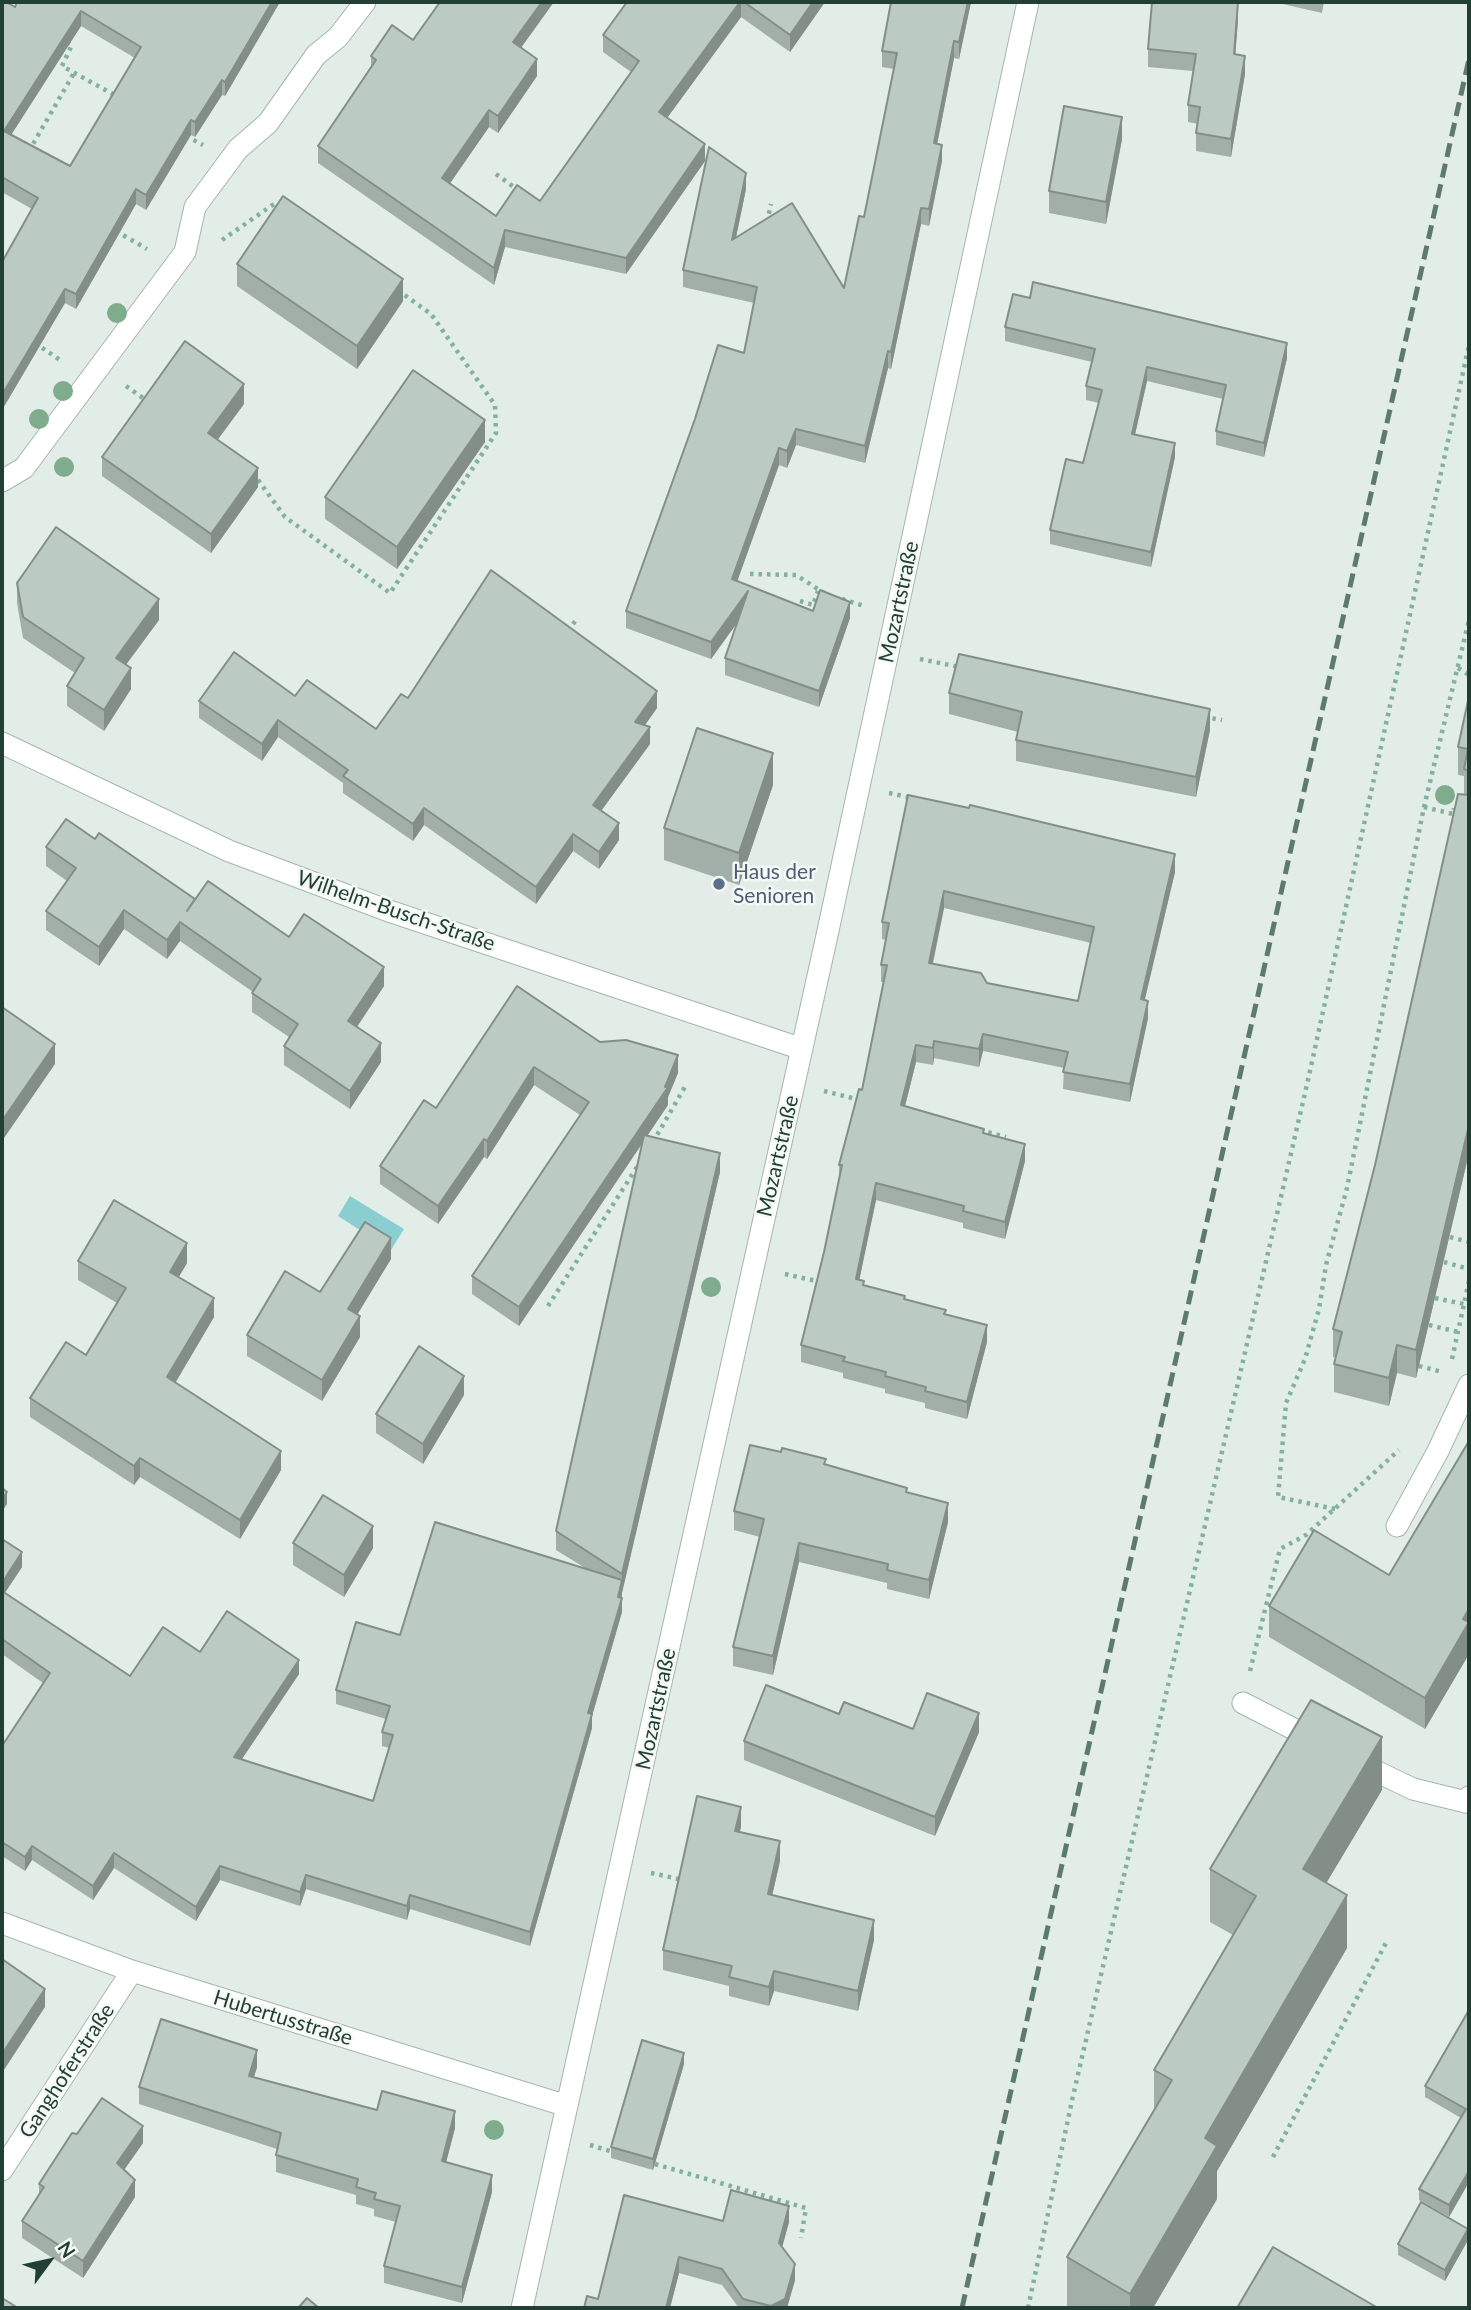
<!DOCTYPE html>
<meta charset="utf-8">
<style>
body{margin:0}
#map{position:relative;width:1471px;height:2310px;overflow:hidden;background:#e3ede8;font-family:Lato,sans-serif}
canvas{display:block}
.frame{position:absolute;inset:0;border:4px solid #223f35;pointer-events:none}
.north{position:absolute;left:14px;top:2226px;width:70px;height:70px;-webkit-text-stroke:5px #f4f9f6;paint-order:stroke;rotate:57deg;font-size:19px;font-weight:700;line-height:28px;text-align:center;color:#223f35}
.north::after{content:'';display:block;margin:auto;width:24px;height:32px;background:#223f35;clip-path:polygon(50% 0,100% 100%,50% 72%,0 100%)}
</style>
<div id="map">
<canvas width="1471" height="2310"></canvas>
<div class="frame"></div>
<div class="north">N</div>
</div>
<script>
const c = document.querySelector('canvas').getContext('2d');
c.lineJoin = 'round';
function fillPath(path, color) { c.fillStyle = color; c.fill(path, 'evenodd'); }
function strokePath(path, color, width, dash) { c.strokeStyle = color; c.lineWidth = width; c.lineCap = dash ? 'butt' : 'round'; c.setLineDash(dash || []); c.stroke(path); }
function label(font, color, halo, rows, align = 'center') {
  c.font = font + ' Lato,sans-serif'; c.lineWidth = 5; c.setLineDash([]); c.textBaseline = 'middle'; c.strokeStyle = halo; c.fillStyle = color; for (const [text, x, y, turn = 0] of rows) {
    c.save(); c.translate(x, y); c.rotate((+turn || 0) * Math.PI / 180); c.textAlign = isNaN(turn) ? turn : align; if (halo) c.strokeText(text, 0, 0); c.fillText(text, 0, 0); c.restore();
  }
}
fillPath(new Path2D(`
 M 350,1196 L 404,1229 L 391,1250 L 338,1216 Z`), '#8bced2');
const service = new Path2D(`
 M 1397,1526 L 1438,1451 L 1469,1385
 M 1243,1703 L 1319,1742
 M 1357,1762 L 1413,1789 L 1466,1802`);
const minor = new Path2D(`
 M 2,481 L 24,468 L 185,252 L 195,207 L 238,149 L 268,123 L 316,55 L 338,37 L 365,2
 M 2,743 L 229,851 L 386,910 L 802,1049
 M 1466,1802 L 1469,1797
 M 2,1923 L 132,1971 L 567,2106
 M 2,2170 L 132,1971
 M 522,2308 L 826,940 L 1028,2`);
strokePath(service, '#a5b5af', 23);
strokePath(minor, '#a5b5af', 23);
strokePath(new Path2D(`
 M 67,42 L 72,45 L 62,66 L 118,97
 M 186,136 L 203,145
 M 29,151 L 74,73
 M 496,174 L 518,190
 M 767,222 L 771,204
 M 116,231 L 147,249
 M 222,240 L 274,204 L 280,208
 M 35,343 L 63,362
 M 126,386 L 147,401
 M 253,473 L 285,517 L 390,593 L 496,433 L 495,405 L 431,314 L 399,291
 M 750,574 L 796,575 L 824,593
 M 842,599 L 864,606
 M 800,601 L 813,605 L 818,591
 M 568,631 L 576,620
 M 920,659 L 959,667
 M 1458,668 L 1469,675
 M 1204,717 L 1222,720
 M 889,793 L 912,798
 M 1424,807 L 1453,814 L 1454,808
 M 824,1091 L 860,1100
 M 980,1130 L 1006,1137
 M 653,1142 L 686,1085
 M 1450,1237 L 1469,1242
 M 1444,1262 L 1469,1269
 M 785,1274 L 821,1282
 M 1435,1298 L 1464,1304
 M 548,1306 L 639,1164
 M 1429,1325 L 1458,1332
 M 1452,1359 L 1469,1281
 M 1419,1366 L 1442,1372
 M 1335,1509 L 1278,1497 L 1286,1403 L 1305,1359 L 1319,1309 L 1326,1265 L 1347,1188 L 1424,807 L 1469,620
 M 1250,1671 L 1280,1549 L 1306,1535 L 1399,1450
 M 651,1873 L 683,1880
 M 590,2145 L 613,2152
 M 1273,2157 L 1387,1941
 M 655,2164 L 806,2208 L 801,2238
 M 1028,2308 L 1073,2096 L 1308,1080 L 1469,345`), '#83b19f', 4.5, [3.5, 5]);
strokePath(service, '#fff', 21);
strokePath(minor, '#fff', 21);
strokePath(new Path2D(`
 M 962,2308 L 1469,59`), '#5d7a70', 5, [14, 7]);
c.fillStyle = '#7eac8d';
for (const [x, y] of [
 [117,313],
 [63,391],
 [39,419],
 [64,467],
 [1445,795],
 [711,1287],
 [494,2130]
]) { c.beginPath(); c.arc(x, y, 10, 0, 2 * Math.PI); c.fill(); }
fillPath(new Path2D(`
 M 2,2 L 15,7 L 17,2 L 280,2 L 225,96 L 222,95 L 195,137 L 191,135 L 146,210 L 136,204 L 76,309 L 65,303 L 2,410 L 2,262 L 32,209 L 2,192 ZM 81,26 L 135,58 L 70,166 L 11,135 Z
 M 627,2 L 825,2 L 790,52 L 741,17 L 667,118 L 705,161 L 626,274 L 505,247 L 494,285 L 318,163 L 318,146 L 371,69 L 371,56 L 413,40 L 521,47 L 537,76 L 498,133 L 489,127 L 450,183 L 496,216 L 540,201 L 631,72 L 603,52 L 603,35 Z
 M 971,2 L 959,59 L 954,58 L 937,144 L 942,161 L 929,226 L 921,224 L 891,369 L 888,368 L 865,463 L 796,445 L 787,468 L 779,465 L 737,581 L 813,611 L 850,618 L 819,707 L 725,675 L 725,658 L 737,622 L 711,659 L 626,628 L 626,611 L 744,353 L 754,303 L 683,287 L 683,270 L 746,189 L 736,237 L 844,288 L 864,217 L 894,69 L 882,67 L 882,51 Z
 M 1274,2 L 1324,2 L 1322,13 Z
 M 1238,20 L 1235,55 L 1245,74 L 1231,157 L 1196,151 L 1196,133 L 1198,124 L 1188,122 L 1188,105 L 1193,71 L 1148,67 L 1148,49 Z
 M 1122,139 L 1106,224 L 1049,213 L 1049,191 Z
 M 237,264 L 403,301 L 357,369 L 237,286 Z
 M 1005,327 L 1287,358 L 1264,457 L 1216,445 L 1216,431 L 1223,399 L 1147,381 L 1135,434 L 1175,457 L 1151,567 L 1050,544 L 1050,530 L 1083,463 L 1099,403 L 1086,400 L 1086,386 L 1092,362 L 1005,341 Z
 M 244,404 L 217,440 L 258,487 L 211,553 L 102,476 L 102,457 Z
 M 485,442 L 397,569 L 325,519 L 325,497 Z
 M 17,583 L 159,620 L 126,665 L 131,689 L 104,731 L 67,706 L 67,686 L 75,673 L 23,638 L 17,603 Z
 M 949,693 L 1210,730 L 1196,797 L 1016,761 L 1016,740 L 1018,732 L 949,714 Z
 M 295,696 L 376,729 L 408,698 L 657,708 L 645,725 L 650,744 L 601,811 L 619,840 L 599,869 L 573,851 L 536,904 L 424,825 L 413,841 L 343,793 L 343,783 L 278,737 L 262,761 L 199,718 L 199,701 Z
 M 1469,696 L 1469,1153 L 1416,1378 L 1397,1373 L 1389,1406 L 1334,1392 L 1334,1364 L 1336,1358 L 1333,1357 L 1333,1329 L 1375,1165 L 1464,795 L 1464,776 L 1458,775 L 1458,747 Z
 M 773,785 L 739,885 L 664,860 L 664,828 Z
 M 908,795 L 1175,872 L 1144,1000 L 1148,1018 L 1130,1102 L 1063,1089 L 1064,1068 L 983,1051 L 979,1067 L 934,1058 L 933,1065 L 916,1062 L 905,1106 L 984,1134 L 1025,1161 L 1005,1239 L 963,1228 L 963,1223 L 876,1200 L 859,1280 L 864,1285 L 946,1314 L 987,1342 L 967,1419 L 925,1408 L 925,1403 L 885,1393 L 885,1389 L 843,1378 L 843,1373 L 801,1362 L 801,1345 L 824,1252 L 839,1182 L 839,1165 L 862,1090 L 884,982 L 881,982 L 881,965 L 886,940 L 882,939 L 882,922 ZM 944,908 L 1091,943 L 1078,1001 L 987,983 L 933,964 Z
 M 95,839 L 195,899 L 289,937 L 384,986 L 357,1027 L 381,1062 L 350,1109 L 284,1065 L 284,1046 L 289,1037 L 252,1012 L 252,993 L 253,992 L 180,941 L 167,959 L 124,929 L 99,966 L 46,930 L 46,911 L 67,881 L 46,866 L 46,847 Z
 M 517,986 L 600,1042 L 678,1073 L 668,1097 L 668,1105 L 647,1136 L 720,1172 L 622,1592 L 622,1612 L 592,1716 L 592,1728 L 530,1946 L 410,1909 L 407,1920 L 306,1889 L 300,1906 L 220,1880 L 196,1921 L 114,1868 L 93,1900 L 32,1860 L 25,1871 L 2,1856 L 2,1746 L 43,1683 L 2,1654 L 2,1539 L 22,1567 L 5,1593 L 130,1676 L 200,1652 L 299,1674 L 241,1760 L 373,1801 L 389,1748 L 382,1746 L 382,1732 L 386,1719 L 336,1704 L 336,1690 L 400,1635 L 585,1568 L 556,1550 L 556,1531 L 642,1144 L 519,1326 L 472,1294 L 472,1276 L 580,1115 L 534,1085 L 487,1159 L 484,1157 L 438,1224 L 380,1184 L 380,1166 L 436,1108 Z
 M 391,1259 L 357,1314 L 360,1337 L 322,1401 L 247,1356 L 247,1335 L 320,1292 Z
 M 78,1261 L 187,1263 L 178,1278 L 214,1317 L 175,1383 L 281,1470 L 240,1539 L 140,1477 L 134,1485 L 30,1417 L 30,1398 L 86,1355 L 117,1303 L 78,1280 Z
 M 464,1395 L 423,1464 L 376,1433 L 376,1414 Z
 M 1469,1441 L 1469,1654 L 1425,1729 L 1269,1637 L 1269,1606 L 1389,1575 Z
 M 826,1464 L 907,1492 L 948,1522 L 929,1599 L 887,1589 L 887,1583 L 799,1562 L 773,1675 L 733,1666 L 733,1647 L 760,1537 L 734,1530 L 734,1511 Z
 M 293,1543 L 373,1548 L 344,1597 L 293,1565 Z
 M 839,1714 L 913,1729 L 979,1732 L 935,1836 L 744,1760 L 744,1741 Z
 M 1382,1790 L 1326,1883 L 1347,1948 L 1217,2171 L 1217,2199 L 1153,2308 L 1067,2308 L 1067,2257 L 1154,2111 L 1154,2070 L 1233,1935 L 1210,1922 L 1210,1869 Z
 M 741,1827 L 740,1832 L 780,1861 L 772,1895 L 874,1940 L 858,2011 L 774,1991 L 769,2006 L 729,1996 L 729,1986 L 663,1970 L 663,1950 Z
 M 1469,1984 L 1469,2001 L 1467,2000 L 1467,1988 Z
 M 1469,2010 L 1469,2182 L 1449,2217 L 1419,2200 L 1419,2189 L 1461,2118 L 1425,2097 L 1425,2086 Z
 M 684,2064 L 653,2170 L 611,2158 L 611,2147 Z
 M 257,2067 L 254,2077 L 377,2110 L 455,2128 L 446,2162 L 492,2192 L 462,2303 L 384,2283 L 384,2266 L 396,2222 L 374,2216 L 374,2209 L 356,2204 L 356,2195 L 276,2172 L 276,2155 L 277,2149 L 139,2104 L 139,2087 Z
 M 77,2134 L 143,2143 L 124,2170 L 135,2197 L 83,2278 L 22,2238 L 22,2221 L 39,2195 L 39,2184 Z
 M 723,2221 L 789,2222 L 782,2247 L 795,2280 L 787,2308 L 739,2308 L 722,2285 L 679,2273 L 670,2308 L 584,2308 Z
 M 1468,2240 L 1445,2281 L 1398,2255 L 1398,2244 Z`), '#a1afa8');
fillPath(new Path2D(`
 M 272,2 L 280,2 L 225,96 L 225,82 Z
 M 542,2 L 554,2 L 513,59 L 513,42 Z
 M 740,2 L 741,2 L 741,17 L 659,129 L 659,112 Z
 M 813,2 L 825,2 L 790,52 L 790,35 Z
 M 968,2 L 971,2 L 959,59 L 959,42 Z
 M 1238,2 L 1238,20 L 1234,72 L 1234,54 Z
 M 81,11 L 81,26 L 4,146 L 4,131 Z
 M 954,41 L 954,58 L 934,160 L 934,143 Z
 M 1245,56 L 1245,74 L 1231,157 L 1231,139 Z
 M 537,59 L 537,76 L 498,133 L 498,116 Z
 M 222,80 L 222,95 L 195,137 L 195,122 Z
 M 489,110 L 489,127 L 442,195 L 442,178 Z
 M 1122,117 L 1122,139 L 1106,224 L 1106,202 Z
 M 191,120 L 191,135 L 146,210 L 146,195 Z
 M 705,144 L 705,161 L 626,274 L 626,258 Z
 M 942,145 L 942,161 L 929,226 L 929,209 Z
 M 746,173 L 746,189 L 732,257 L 732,240 Z
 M 136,189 L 136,204 L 76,309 L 76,294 Z
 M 921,208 L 921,224 L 891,369 L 891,352 Z
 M 505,230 L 505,247 L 494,285 L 494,268 Z
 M 403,279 L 403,301 L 357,369 L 357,346 Z
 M 65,289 L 65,303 L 2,410 L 2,395 Z
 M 1287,343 L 1287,358 L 1264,457 L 1264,443 Z
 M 888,351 L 888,368 L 865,463 L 865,446 Z
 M 1147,367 L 1147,381 L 1132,448 L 1132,434 Z
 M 244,384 L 244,404 L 208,453 L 208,433 Z
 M 485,420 L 485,442 L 397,569 L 397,547 Z
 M 796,429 L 796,445 L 787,468 L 787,451 Z
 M 1175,443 L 1175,457 L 1151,567 L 1151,552 Z
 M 779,448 L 779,465 L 732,596 L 732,579 Z
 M 258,468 L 258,487 L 211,553 L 211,534 Z
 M 748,591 L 748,608 L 711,659 L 711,642 Z
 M 159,599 L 159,620 L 116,678 L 116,658 Z
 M 850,602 L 850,618 L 819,707 L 819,691 Z
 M 131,668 L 131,689 L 104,731 L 104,710 Z
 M 657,691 L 657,708 L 635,739 L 635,722 Z
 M 1210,709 L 1210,730 L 1196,797 L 1196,777 Z
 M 278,720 L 278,737 L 262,761 L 262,744 Z
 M 650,727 L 650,744 L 593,822 L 593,805 Z
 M 773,753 L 773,785 L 739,885 L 739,853 Z
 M 424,808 L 424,825 L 413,841 L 413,824 Z
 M 619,823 L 619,840 L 599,869 L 599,852 Z
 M 573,834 L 573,851 L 536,904 L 536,887 Z
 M 1175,854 L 1175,872 L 1141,1016 L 1141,999 Z
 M 944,891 L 944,908 L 929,980 L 929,963 Z
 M 124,910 L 124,929 L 99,966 L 99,947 Z
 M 180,922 L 180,941 L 167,959 L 167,940 Z
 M 384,967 L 384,986 L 348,1040 L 348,1021 Z
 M 1148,1001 L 1148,1018 L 1130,1102 L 1130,1084 Z
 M 983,1034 L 983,1051 L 979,1067 L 979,1049 Z
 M 934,1041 L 934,1058 L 933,1065 L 933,1048 Z
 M 381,1043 L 381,1062 L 350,1109 L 350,1091 Z
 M 55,1044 L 55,1064 L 2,1141 L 2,1121 Z
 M 916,1045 L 916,1062 L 901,1122 L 901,1105 Z
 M 678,1055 L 678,1073 L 668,1097 L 668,1105 L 519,1326 L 519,1307 L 665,1087 Z
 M 534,1067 L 534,1085 L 487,1159 L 487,1141 Z
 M 1469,1125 L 1469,1153 L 1416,1378 L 1416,1350 Z
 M 484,1139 L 484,1157 L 438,1224 L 438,1206 Z
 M 1025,1144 L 1025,1161 L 1005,1239 L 1005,1222 Z
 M 720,1153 L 720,1172 L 622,1593 L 622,1574 Z
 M 876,1183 L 876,1200 L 856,1296 L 856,1279 Z
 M 391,1238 L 391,1259 L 348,1330 L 348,1309 Z
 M 187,1243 L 187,1263 L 170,1292 L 170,1272 Z
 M 214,1298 L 214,1317 L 167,1397 L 167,1377 Z
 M 360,1316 L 360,1337 L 322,1401 L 322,1380 Z
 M 987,1325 L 987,1342 L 967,1419 L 967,1402 Z
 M 1397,1345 L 1397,1373 L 1389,1406 L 1389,1378 Z
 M 464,1376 L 464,1395 L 423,1464 L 423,1444 Z
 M 281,1451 L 281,1470 L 240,1539 L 240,1520 Z
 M 140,1458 L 140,1477 L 134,1485 L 134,1466 Z
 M 7,1492 L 7,1504 L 2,1512 L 2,1499 Z
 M 948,1503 L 948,1522 L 929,1599 L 929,1580 Z
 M 373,1526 L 373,1548 L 344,1597 L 344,1575 Z
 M 799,1543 L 799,1562 L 773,1675 L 773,1656 Z
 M 22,1552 L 22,1567 L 2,1597 L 2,1583 Z
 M 622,1580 L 622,1594 L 618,1609 L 622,1598 L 622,1612 L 592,1716 L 592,1728 L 530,1946 L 530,1932 L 588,1713 Z
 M 1469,1609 L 1469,1654 L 1425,1729 L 1425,1698 L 1463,1619 Z
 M 299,1660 L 299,1674 L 234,1771 L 234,1757 Z
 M 979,1713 L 979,1732 L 935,1836 L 935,1817 Z
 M 1382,1737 L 1382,1790 L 1303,1922 L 1303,1869 Z
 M 741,1807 L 741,1827 L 735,1851 L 735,1831 Z
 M 780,1841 L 780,1861 L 768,1914 L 768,1894 Z
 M 32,1846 L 32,1860 L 25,1871 L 25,1857 Z
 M 114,1853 L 114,1868 L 93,1900 L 93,1886 Z
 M 220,1866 L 220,1880 L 196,1921 L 196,1907 Z
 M 306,1875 L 306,1889 L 300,1906 L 300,1892 Z
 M 410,1895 L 410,1909 L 407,1920 L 407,1906 Z
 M 1347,1895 L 1347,1948 L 1217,2171 L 1217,2199 L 1153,2308 L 1130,2308 L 1130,2294 L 1205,2138 Z
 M 874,1920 L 874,1940 L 858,2011 L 858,1991 Z
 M 774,1971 L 774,1991 L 769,2006 L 769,1987 Z
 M 45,1989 L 45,2007 L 2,2073 L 2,2054 Z
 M 257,2050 L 257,2067 L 249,2093 L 249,2076 Z
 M 684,2053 L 684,2064 L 653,2170 L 653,2159 Z
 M 455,2111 L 455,2128 L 442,2178 L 442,2161 Z
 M 143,2126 L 143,2143 L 117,2180 L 117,2163 Z
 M 1469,2171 L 1469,2182 L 1449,2217 L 1449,2205 Z
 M 492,2175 L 492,2192 L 462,2303 L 462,2287 Z
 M 135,2180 L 135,2197 L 83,2278 L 83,2261 Z
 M 789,2206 L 789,2222 L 779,2259 L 779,2243 Z
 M 1468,2229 L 1468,2240 L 1445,2281 L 1445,2270 Z
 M 679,2257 L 679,2273 L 670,2308 L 666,2308 Z
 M 795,2264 L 795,2280 L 787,2308 L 771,2308 L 771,2306 Z`), '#838e88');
const building = new Path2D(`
 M 2,2 L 6,2 L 15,7 L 17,2 L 272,2 L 225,82 L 222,80 L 195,122 L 191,120 L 146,195 L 136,189 L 76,294 L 65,289 L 2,395 L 2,262 L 38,198 L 2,177 ZM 81,11 L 141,47 L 70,166 L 4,131 Z
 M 440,2 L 542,2 L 513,42 L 537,59 L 498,116 L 489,110 L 442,178 L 496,216 L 517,185 L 540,201 L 639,61 L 603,35 L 627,2 L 740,2 L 659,112 L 705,144 L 626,258 L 505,230 L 494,268 L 318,146 L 376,60 L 371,56 L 392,25 L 413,40 Z
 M 744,2 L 813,2 L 790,35 Z
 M 891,2 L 968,2 L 959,42 L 954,41 L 934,143 L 942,145 L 929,209 L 921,208 L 891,352 L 888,351 L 865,446 L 796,429 L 787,451 L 779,448 L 732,579 L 813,611 L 820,590 L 850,602 L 819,691 L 725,658 L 748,591 L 711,642 L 626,611 L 695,419 L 718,345 L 744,353 L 757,287 L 683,270 L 709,147 L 746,173 L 732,240 L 792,203 L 844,288 L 859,216 L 864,217 L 897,53 L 882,51 Z
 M 1152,2 L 1238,2 L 1234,54 L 1245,56 L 1231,139 L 1196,133 L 1200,107 L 1188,105 L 1196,54 L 1148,49 Z
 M 1064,106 L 1122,117 L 1106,202 L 1049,191 Z
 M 283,196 L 403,279 L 357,346 L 237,264 Z
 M 1033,282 L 1287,343 L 1264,443 L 1216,431 L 1226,385 L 1147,367 L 1132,434 L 1175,443 L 1151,552 L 1050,530 L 1066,459 L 1083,463 L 1102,390 L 1086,386 L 1095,349 L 1005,327 L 1013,294 L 1030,298 Z
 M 185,341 L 244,384 L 208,433 L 258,468 L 211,534 L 102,457 Z
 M 413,370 L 485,420 L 397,547 L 325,497 Z
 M 56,527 L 159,599 L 116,658 L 131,668 L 104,710 L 67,686 L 84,658 L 23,617 L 17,583 Z
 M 491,570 L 657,691 L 635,722 L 650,727 L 593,805 L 619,823 L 599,852 L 573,834 L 536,887 L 424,808 L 413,824 L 343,776 L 348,770 L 278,720 L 262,744 L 199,701 L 234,652 L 295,696 L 307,680 L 376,729 L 401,694 L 408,698 Z
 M 959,654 L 1210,709 L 1196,777 L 1016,740 L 1022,712 L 949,693 Z
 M 1469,696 L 1469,771 L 1464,769 L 1468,749 L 1458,747 Z
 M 697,728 L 773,753 L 739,853 L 664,828 Z
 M 1458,794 L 1469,795 L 1469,1125 L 1416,1350 L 1397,1345 L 1389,1378 L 1334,1364 L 1342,1332 L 1333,1329 L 1375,1165 Z
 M 908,795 L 969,808 L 970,805 L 1175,854 L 1141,999 L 1148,1001 L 1130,1084 L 1063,1072 L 1068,1052 L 983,1034 L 979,1049 L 934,1041 L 933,1048 L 916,1045 L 901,1105 L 984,1129 L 983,1133 L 1025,1144 L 1005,1222 L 963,1211 L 964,1206 L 876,1183 L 856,1279 L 864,1281 L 863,1285 L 905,1296 L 904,1299 L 946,1310 L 944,1314 L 987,1325 L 967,1402 L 925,1391 L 926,1387 L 885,1376 L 886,1372 L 843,1361 L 845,1357 L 801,1345 L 824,1252 L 842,1165 L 839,1165 L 859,1089 L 862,1090 L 887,965 L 881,965 L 889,923 L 882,922 ZM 944,891 L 1094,927 L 1078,1001 L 987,983 L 981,973 L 929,963 Z
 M 66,819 L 95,839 L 99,833 L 195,899 L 187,911 L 208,881 L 289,937 L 304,914 L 384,967 L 348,1021 L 381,1043 L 350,1091 L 284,1046 L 298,1024 L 252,993 L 261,979 L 180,922 L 167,940 L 124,910 L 99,947 L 46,911 L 76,868 L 46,847 Z
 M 517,986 L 600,1042 L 626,1040 L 678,1055 L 665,1087 L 668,1087 L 519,1307 L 472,1276 L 589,1102 L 534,1067 L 487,1141 L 484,1139 L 438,1206 L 380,1166 L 424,1100 L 436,1108 Z
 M 2,1007 L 55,1044 L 2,1121 Z
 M 644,1135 L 720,1153 L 622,1574 L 556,1531 Z
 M 114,1200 L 187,1243 L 170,1272 L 214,1298 L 167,1377 L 281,1451 L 240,1520 L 140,1458 L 134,1466 L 30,1398 L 66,1342 L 86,1355 L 126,1288 L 78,1261 Z
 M 365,1222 L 391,1238 L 348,1309 L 360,1316 L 322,1380 L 247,1335 L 285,1271 L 320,1292 Z
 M 419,1346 L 464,1376 L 423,1444 L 376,1414 Z
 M 1469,1441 L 1469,1609 L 1463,1619 L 1469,1622 L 1425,1698 L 1269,1606 L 1314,1530 L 1389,1575 Z
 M 750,1445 L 781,1452 L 782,1448 L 826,1459 L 824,1464 L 907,1488 L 906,1492 L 948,1503 L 929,1580 L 887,1570 L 888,1564 L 799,1543 L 773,1656 L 733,1647 L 764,1519 L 734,1511 Z
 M 2,1488 L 7,1492 L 2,1499 Z
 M 323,1495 L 373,1526 L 344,1575 L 293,1543 Z
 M 435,1522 L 622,1580 L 618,1597 L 622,1598 L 588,1713 L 592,1714 L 530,1932 L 410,1895 L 407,1906 L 306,1875 L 300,1892 L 220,1866 L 196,1907 L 114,1853 L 93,1886 L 32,1846 L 25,1857 L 2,1842 L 2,1746 L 50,1673 L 2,1639 L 2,1591 L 130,1676 L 163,1627 L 200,1652 L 227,1611 L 299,1660 L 234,1757 L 373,1801 L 393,1735 L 382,1732 L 390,1706 L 336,1690 L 356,1622 L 400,1635 Z
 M 2,1539 L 22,1552 L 2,1583 Z
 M 766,1685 L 839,1714 L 844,1702 L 913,1729 L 927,1693 L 979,1713 L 935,1817 L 744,1741 Z
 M 1311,1700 L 1382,1737 L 1303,1869 L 1347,1895 L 1205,2138 L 1217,2146 L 1130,2294 L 1067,2257 L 1172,2080 L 1154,2070 L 1256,1896 L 1210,1869 Z
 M 697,1796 L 741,1807 L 735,1831 L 780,1841 L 768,1894 L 874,1920 L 858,1991 L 774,1971 L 769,1987 L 729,1977 L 732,1966 L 663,1950 Z
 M 2,1959 L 45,1989 L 2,2054 Z
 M 1469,2010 L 1469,2171 L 1449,2205 L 1419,2189 L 1466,2109 L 1425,2086 Z
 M 161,2019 L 257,2050 L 249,2076 L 377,2110 L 382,2091 L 455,2111 L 442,2161 L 492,2175 L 462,2287 L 384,2266 L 400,2206 L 374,2199 L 376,2193 L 356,2187 L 358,2179 L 276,2155 L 281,2133 L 139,2087 Z
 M 642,2040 L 684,2053 L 653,2159 L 611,2147 Z
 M 102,2098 L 143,2126 L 117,2163 L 135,2180 L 83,2261 L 22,2221 L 44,2187 L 39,2184 L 72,2133 L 77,2134 Z
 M 731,2190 L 789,2206 L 779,2243 L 795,2264 L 785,2299 L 771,2306 L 743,2299 L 722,2269 L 679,2257 L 666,2308 L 584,2308 L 587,2296 L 598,2299 L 624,2195 L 723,2221 Z
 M 1421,2202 L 1468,2229 L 1445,2270 L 1398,2244 Z
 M 1273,2247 L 1378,2308 L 1237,2308 Z
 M 2,2298 L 18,2308 L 2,2308 Z
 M 307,2298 L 319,2308 L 298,2308 Z`);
fillPath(building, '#bbcbc3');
strokePath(building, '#838e88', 2);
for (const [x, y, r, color] of [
 [719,884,7,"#5c6f8a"]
]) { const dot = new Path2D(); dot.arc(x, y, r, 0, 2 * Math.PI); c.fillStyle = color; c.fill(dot); strokePath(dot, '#f4f9f6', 2.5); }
label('21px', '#223f35', '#f4f9f6', [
 ["Mozartstraße",899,602,-78],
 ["Wilhelm-Busch-Straße",396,911,19],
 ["Mozartstraße",778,1156,-77],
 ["Mozartstraße",656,1709,-78],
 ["Hubertusstraße",283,2018,17],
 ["Ganghoferstraße",67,2071,-57]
]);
label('21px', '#4e5e75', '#f4f9f6', [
 ["Haus der",733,872],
 ["Senioren",733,896]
], 'left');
</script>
